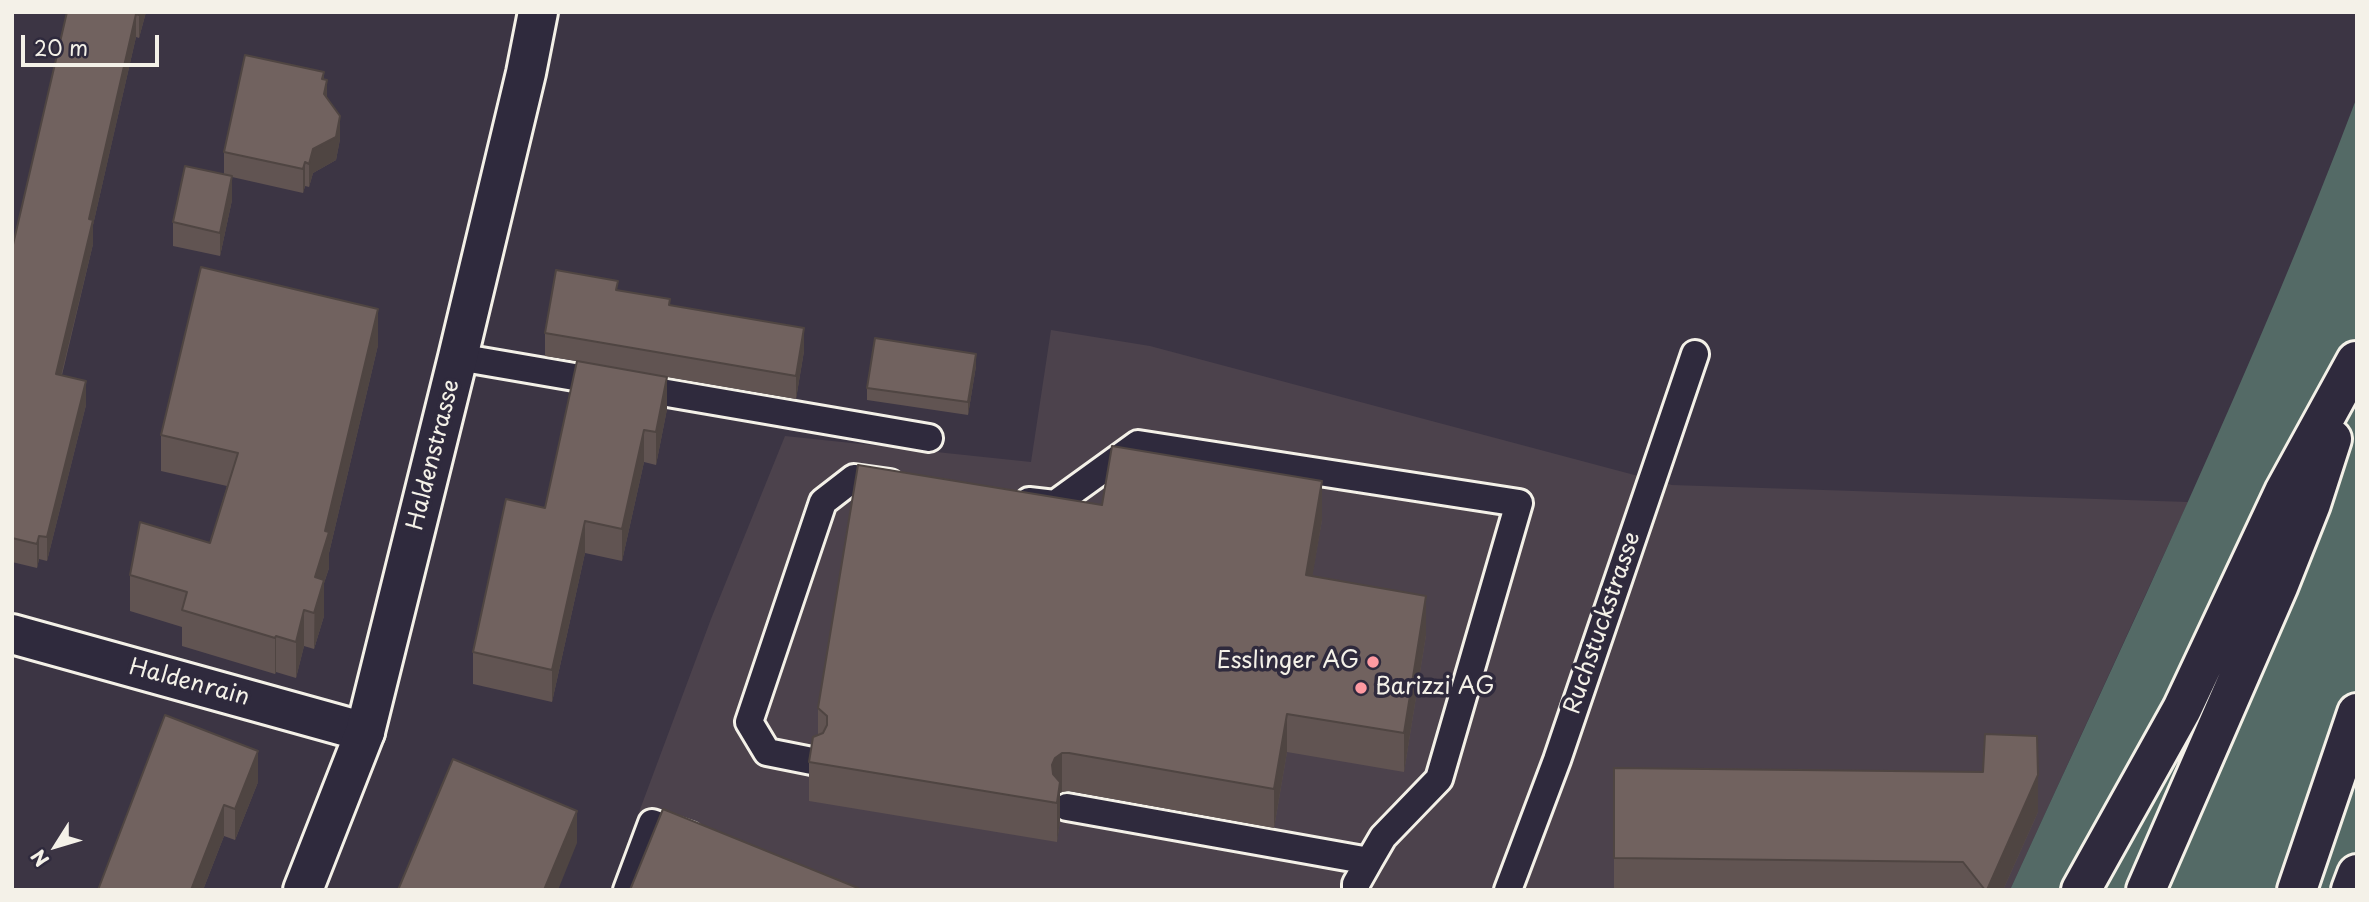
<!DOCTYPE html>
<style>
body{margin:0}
#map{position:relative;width:2369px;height:902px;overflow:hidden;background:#3c3544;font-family:"Playpen Sans",sans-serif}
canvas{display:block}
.frame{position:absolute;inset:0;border:14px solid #f4f1e8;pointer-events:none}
.north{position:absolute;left:21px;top:811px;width:70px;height:70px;-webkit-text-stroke:5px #2f2a3d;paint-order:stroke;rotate:233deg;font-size:19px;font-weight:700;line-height:28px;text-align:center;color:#f4f1e8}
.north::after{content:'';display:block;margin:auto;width:24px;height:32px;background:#f4f1e8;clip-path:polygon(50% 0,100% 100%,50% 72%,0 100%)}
.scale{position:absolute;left:21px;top:35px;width:138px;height:32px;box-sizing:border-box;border:4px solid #f4f1e8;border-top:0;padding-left:9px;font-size:21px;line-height:24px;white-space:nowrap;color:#f4f1e8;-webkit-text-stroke:5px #2f2a3d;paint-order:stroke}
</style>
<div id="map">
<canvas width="2369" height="902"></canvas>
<div class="frame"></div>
<div class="north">N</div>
<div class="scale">20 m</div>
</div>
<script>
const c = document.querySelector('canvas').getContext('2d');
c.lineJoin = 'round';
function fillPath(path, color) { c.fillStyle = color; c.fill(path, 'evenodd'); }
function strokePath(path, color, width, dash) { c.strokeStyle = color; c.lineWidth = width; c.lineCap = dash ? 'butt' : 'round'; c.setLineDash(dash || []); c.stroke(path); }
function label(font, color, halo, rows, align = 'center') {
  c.font = font + ' "Playpen Sans",sans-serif'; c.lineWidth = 7; c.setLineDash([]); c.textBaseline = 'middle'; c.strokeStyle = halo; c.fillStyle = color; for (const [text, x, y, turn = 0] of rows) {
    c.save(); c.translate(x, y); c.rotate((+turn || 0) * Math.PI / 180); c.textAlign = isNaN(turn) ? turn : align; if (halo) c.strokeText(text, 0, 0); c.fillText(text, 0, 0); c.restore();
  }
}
fillPath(new Path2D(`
 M 1051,330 L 1150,346 L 1672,485 L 2188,502 L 2010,890 L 610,890 L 711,619 L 785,436 L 1031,462 Z`), '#4c424c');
fillPath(new Path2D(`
 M 2357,97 L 2357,890 L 2010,890 C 2130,628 2255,367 2357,97 Z`), '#546a66');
const lane = new Path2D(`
 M 458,357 L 929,438
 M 1029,501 L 1055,504 L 1138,444 L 1519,503 L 1439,779 L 1383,837 L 1369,861 L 1067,807
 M 812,761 L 767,752 L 749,722 L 823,502 L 854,478 L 890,483
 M 627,890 L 652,823 L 690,836
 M 1356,890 L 1356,884 L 1369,861
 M 1508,890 L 1557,760 L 1695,354`);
const street = new Path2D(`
 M 12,634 L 365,732`);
const secondary = new Path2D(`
 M 303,890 L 365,732 L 458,357 L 526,73 L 538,12`);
const highway = new Path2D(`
 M 2081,890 L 2182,709 L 2284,492 L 2356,361
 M 2146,890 L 2278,587 L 2311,504 L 2332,439
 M 2297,890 L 2357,713
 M 2351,890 L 2357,874`);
strokePath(lane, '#f4f1e8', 32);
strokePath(street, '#f4f1e8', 44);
strokePath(secondary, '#f4f1e8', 44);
strokePath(highway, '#f4f1e8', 44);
strokePath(lane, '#2f2a3d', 26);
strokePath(street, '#2f2a3d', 38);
strokePath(secondary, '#2f2a3d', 38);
strokePath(highway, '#2f2a3d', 38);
fillPath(new Path2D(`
 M 67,12 L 146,12 L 139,38 L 136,37 L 111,146 L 93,225 L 93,244 L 62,375 L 86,405 L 47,561 L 39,559 L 37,568 L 12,562 L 12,249 Z
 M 324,79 L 327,98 L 340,139 L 336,160 L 313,173 L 309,187 L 305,186 L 303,193 L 232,177 L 232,200 L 220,256 L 173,246 L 173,222 L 224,175 L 224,152 Z
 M 618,290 L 670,306 L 804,351 L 796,399 L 667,377 L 667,409 L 656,465 L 644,462 L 622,561 L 585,553 L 552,702 L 473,684 L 473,652 L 545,508 L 577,361 L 545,356 L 545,333 Z
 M 378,345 L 329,553 L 329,568 L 324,583 L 324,616 L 314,649 L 304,646 L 296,678 L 276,672 L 275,674 L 182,646 L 182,627 L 130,611 L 130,575 L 210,543 L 227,486 L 161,471 L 161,435 Z
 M 976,366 L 968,415 L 867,400 L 867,388 Z
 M 1102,505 L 1322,520 L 1312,576 L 1426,635 L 1404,772 L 1287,752 L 1274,828 L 1069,791 L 1062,792 L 1060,793 L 1060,821 L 1057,842 L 809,801 L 809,762 L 818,735 L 818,708 Z
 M 1614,768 L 1983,772 L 2038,812 L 2003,890 L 1614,890 Z
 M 258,782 L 235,840 L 224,836 L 203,890 L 98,890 Z`), '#615452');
fillPath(new Path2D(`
 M 140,12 L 146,12 L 139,38 L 139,15 Z
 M 136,14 L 136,37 L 93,225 L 93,244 L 56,397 L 56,374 L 89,219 Z
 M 324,72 L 324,93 L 327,80 L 327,104 L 324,117 L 322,79 Z
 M 340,116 L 340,139 L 336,160 L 313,173 L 309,187 L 309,164 L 313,149 Z
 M 305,162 L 305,186 L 303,193 L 303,169 Z
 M 232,176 L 232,200 L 220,256 L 220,233 Z
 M 378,309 L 378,345 L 329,553 L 329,568 L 324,583 L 324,616 L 314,649 L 315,577 L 325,531 Z
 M 804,328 L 804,351 L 796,399 L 796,376 Z
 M 976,354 L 976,366 L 968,415 L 968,402 Z
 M 667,377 L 667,409 L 656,465 L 656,432 Z
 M 86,381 L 86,405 L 47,561 L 47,537 Z
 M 644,430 L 644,462 L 622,561 L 622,529 Z
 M 1322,481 L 1322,520 L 1306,614 L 1306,575 Z
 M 585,521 L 585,553 L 552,702 L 552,670 Z
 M 39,536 L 39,559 L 37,568 L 37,544 Z
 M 1426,596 L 1426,635 L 1404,772 L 1404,733 Z
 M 304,610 L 304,646 L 296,678 L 296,642 Z
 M 276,636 L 276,672 L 275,674 L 275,638 Z
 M 1287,714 L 1287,752 L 1274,828 L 1274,789 Z
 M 258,751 L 258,782 L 235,840 L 235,809 Z
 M 1062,753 L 1062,792 L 1060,793 L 1060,821 L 1057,842 L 1057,803 L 1055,796 L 1052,804 L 1052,765 L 1055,758 Z
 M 2038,775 L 2038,812 L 2003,890 L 1987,890 Z
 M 224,805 L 224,836 L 203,890 L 191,890 Z
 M 577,811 L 577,843 L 558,890 L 544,890 Z`), '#4f4542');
const building = new Path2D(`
 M 67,12 L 140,12 L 139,15 L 136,14 L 111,123 L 89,219 L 93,220 L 56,374 L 86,381 L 47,537 L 39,536 L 37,544 L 12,538 L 12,249 Z
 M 245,55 L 324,72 L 322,79 L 327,80 L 324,94 L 340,116 L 336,137 L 313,149 L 309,164 L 305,162 L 303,169 L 224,152 Z
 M 185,166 L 232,176 L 220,233 L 173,222 Z
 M 201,267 L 378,309 L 325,531 L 329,532 L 315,577 L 324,580 L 314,613 L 304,610 L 296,642 L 276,636 L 275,638 L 182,610 L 187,592 L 130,575 L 140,522 L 210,543 L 238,453 L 161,435 Z
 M 556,270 L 618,281 L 616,290 L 670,299 L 669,305 L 804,328 L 796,376 L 545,333 Z
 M 875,338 L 976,354 L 968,402 L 867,388 Z
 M 577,361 L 667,377 L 656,432 L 644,430 L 622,529 L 585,521 L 552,670 L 473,652 L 506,499 L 545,508 Z
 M 1112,446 L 1322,481 L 1306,575 L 1426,596 L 1404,733 L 1287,714 L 1274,789 L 1069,753 L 1062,753 L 1055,758 L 1052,765 L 1053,774 L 1060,782 L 1057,803 L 809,762 L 813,737 L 823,733 L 827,725 L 827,716 L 818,708 L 858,465 L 1102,505 Z
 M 165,715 L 258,751 L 235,809 L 224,805 L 191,890 L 98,890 Z
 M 1985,734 L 2037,736 L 2038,775 L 1987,890 L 1985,890 L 1963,862 L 1614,858 L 1614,768 L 1983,772 Z
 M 453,759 L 577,811 L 544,890 L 398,890 Z
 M 663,809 L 858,888 L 857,890 L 630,890 Z`);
fillPath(building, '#71625f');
strokePath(building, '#4f4542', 2);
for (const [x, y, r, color] of [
 [1373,662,7,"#ff9aa2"],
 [1361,688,7,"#ff9aa2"]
]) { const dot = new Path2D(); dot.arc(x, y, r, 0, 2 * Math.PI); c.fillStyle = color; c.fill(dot); strokePath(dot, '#2f2a3d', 2.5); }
label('23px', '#f4f1e8', '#2f2a3d', [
 ["Haldenstrasse",434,455,-76],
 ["Ruchstuckstrasse",1603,623,-71],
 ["Haldenrain",189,683,15]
]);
label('23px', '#f4f1e8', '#2f2a3d', [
 ["Esslinger AG",1359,662],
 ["Barizzi AG",1375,688,"left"]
], 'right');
</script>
